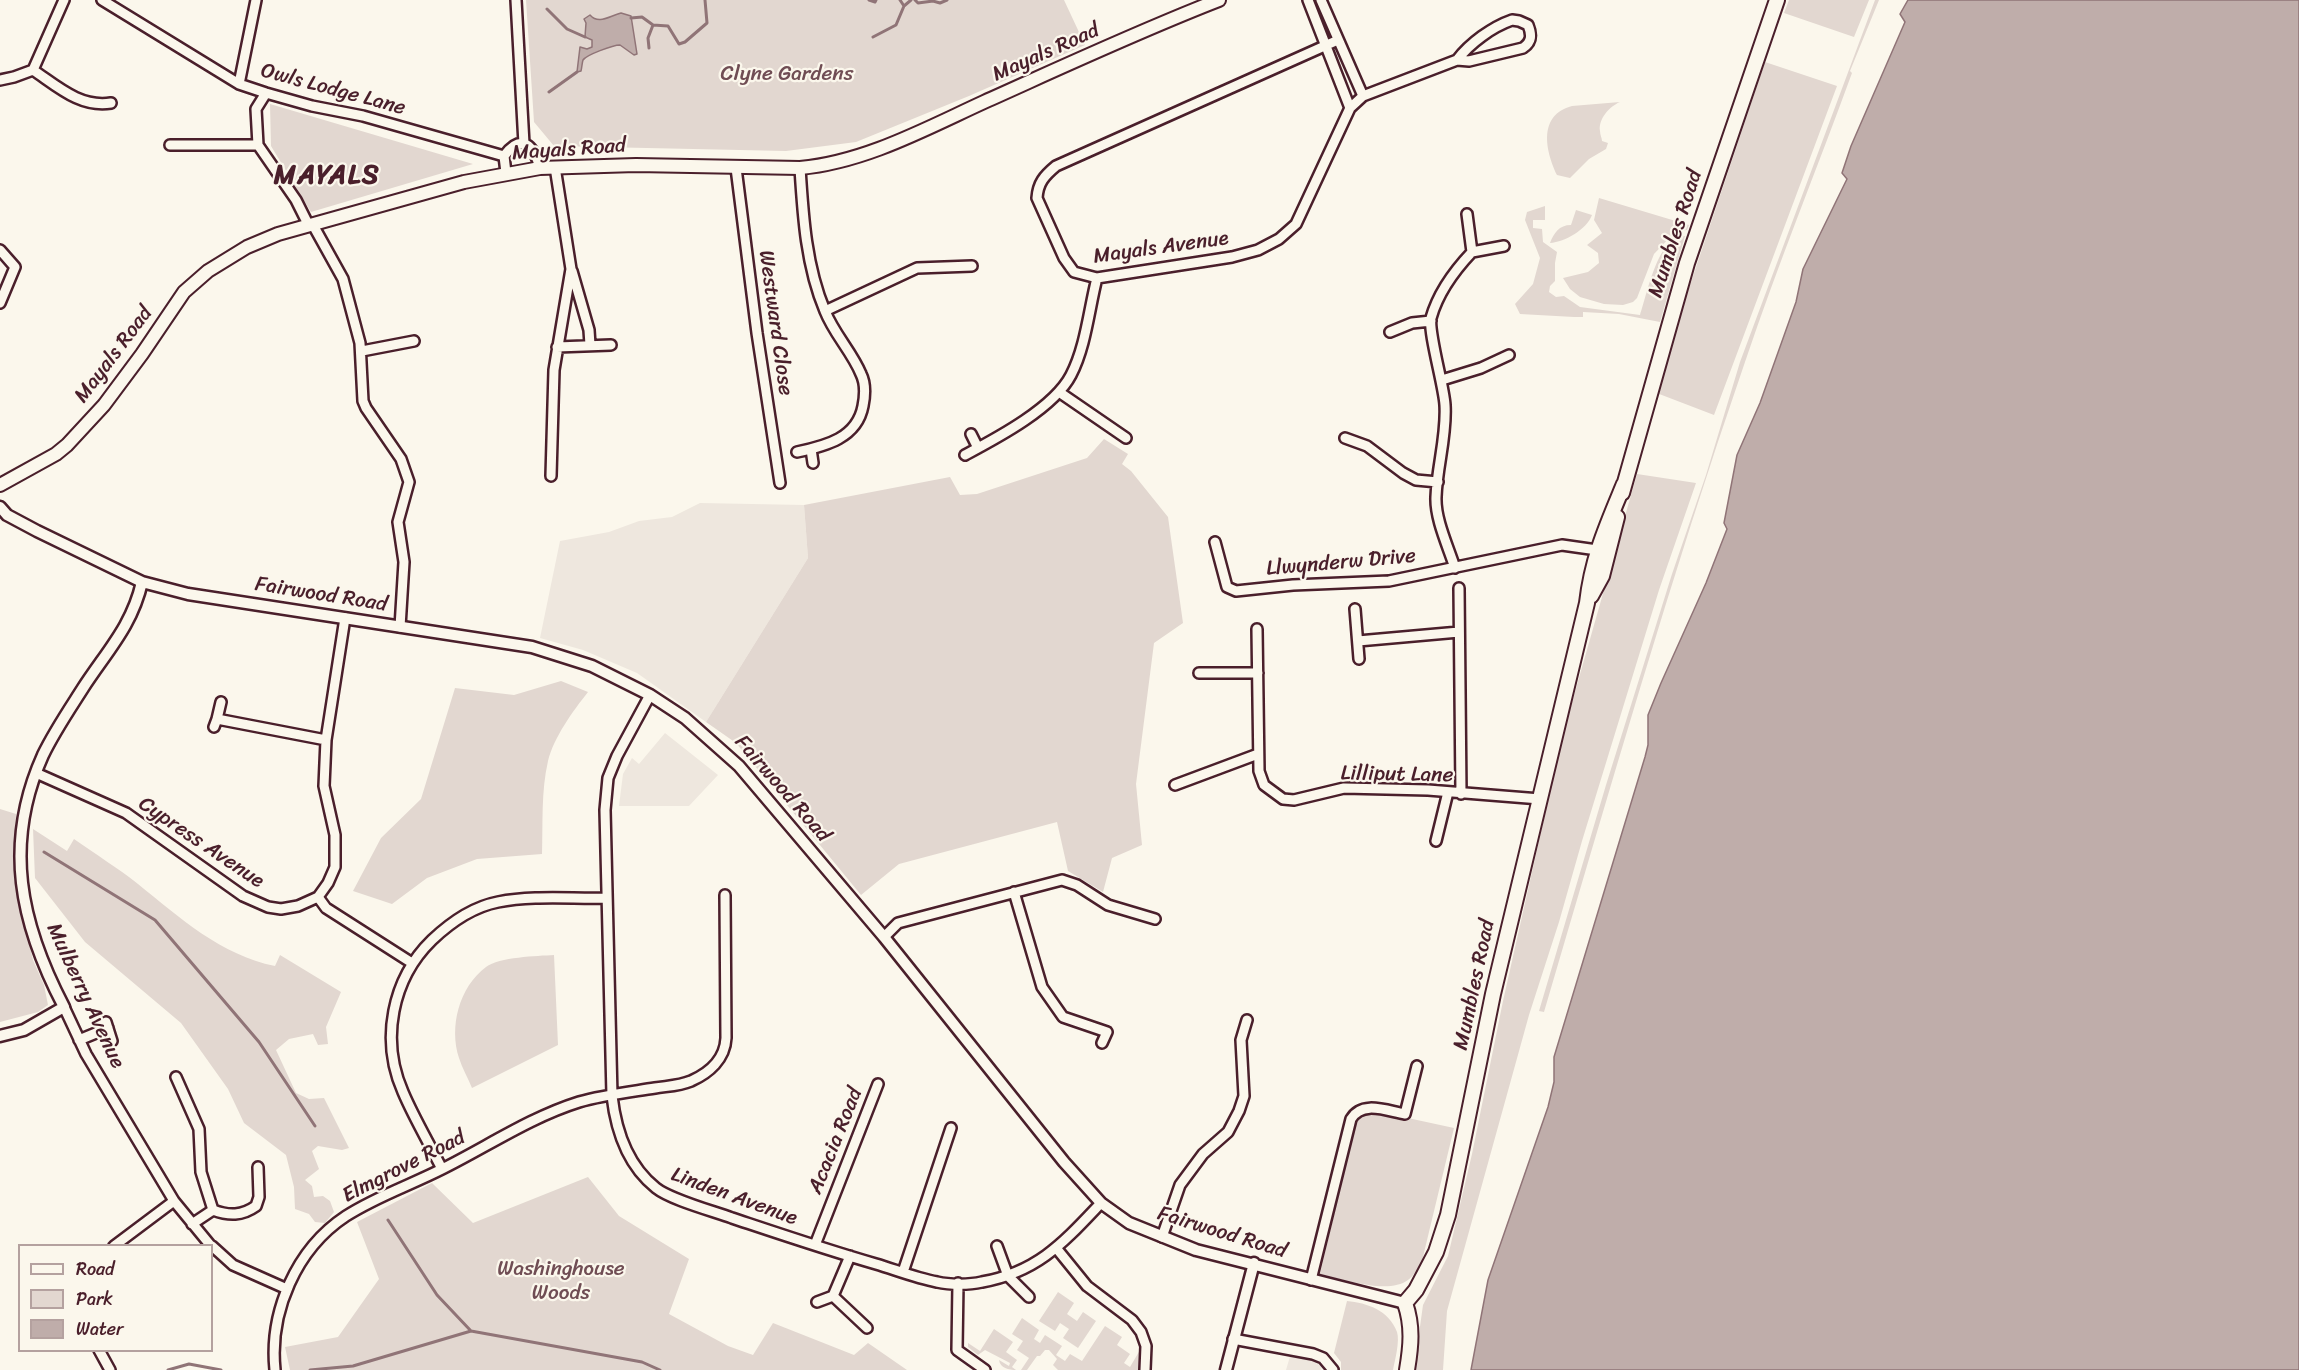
<!DOCTYPE html>
<style>
body{margin:0}
#map{position:relative;width:2299px;height:1370px;overflow:hidden;background:#fbf7ec;font-family:Sriracha,sans-serif}
canvas{display:block}
.legend{position:absolute;left:18px;top:1244px;width:195px;height:108px;box-sizing:border-box;background:#fbf7ec;border:2px solid #b4a19f;margin:0;padding:8px 10px;list-style:none;font-size:18px;color:#4a1f2b}
.legend li{display:flex;align-items:center;gap:12px;height:30px}
.legend b{width:30px;border:2px solid #b4a19f}
</style>
<div id="map">
<canvas width="2299" height="1370"></canvas>
<ul class="legend">
<li><b style="height:8px;background:#fbf7ec"></b>Road</li>
<li><b style="height:16px;background:#e2d7d0"></b>Park</li>
<li><b style="height:16px;background:#bfadaa"></b>Water</li>
</ul>
</div>
<script>
const c = document.querySelector('canvas').getContext('2d');
c.lineJoin = 'round';
function fillPath(path, color) { c.fillStyle = color; c.fill(path, 'evenodd'); }
function strokePath(path, color, width, dash) { c.strokeStyle = color; c.lineWidth = width; c.lineCap = dash ? 'butt' : 'round'; c.setLineDash(dash || []); c.stroke(path); }
function label(font, color, halo, rows, align = 'center') {
  c.font = font + ' Sriracha,sans-serif'; c.lineWidth = 4.5; c.setLineDash([]); c.textBaseline = 'middle'; c.strokeStyle = halo; c.fillStyle = color; for (const [text, x, y, turn = 0] of rows) {
    c.save(); c.translate(x, y); c.rotate((+turn || 0) * Math.PI / 180); c.textAlign = isNaN(turn) ? turn : align; if (halo) c.strokeText(text, 0, 0); c.fillText(text, 0, 0); c.restore();
  }
}
fillPath(new Path2D(`
 M 700,503 L 804,505 L 808,558 L 706,722 L 637,673 L 583,650 L 540,638 L 560,541 L 609,532 L 639,521 L 672,517 Z
 M 665,733 L 718,775 L 689,806 L 619,806 L 623,774 L 632,758 L 639,764 Z
 M 1291,1353 L 1323,1361 L 1321,1370 L 1286,1370 Z`), '#eee7de');
fillPath(new Path2D(`
 M 526,0 L 1064,0 L 1085,45 L 969,96 L 856,142 L 786,151 L 554,146 L 534,122 Z
 M 1789,0 L 1869,0 L 1854,37 L 1784,13 Z
 M 1875,0 L 1879,0 L 1850,71 L 1852,73 C 1817,169 1778,264 1745,362 C 1671,576 1608,795 1544,1012 L 1539,1011 L 1606,785 L 1672,574 L 1706,475 L 1740,362 Z
 M 1765,62 L 1837,86 L 1714,415 L 1654,392 Z
 M 1620,102 C 1610,106 1598,119 1600,131 C 1600,135 1602,138 1602,141 L 1608,143 L 1606,149 L 1589,159 L 1570,178 L 1557,175 C 1545,150 1538,115 1572,106 Z
 M 270,104 L 473,164 L 311,212 L 271,146 Z
 M 1599,198 L 1689,225 L 1687,230 L 1675,232 L 1654,254 L 1637,298 L 1633,302 L 1623,305 L 1604,304 L 1580,297 L 1570,289 L 1563,278 L 1588,272 L 1599,263 L 1598,253 L 1587,245 L 1602,233 L 1594,220 Z
 M 1545,206 L 1545,220 L 1533,220 L 1533,228 L 1542,229 L 1543,242 L 1557,252 L 1555,263 L 1555,281 L 1550,286 L 1549,292 L 1556,297 L 1564,296 L 1580,307 L 1640,315 C 1647,295 1658,234 1685,236 L 1660,322 L 1619,314 L 1583,312 L 1583,317 L 1574,317 L 1520,314 L 1515,304 L 1533,284 L 1540,258 L 1525,220 L 1527,212 Z
 M 1576,210 L 1592,215 C 1587,229 1565,242 1550,243 C 1554,233 1559,225 1571,225 Z
 M 1104,439 L 1128,454 L 1122,464 L 1131,471 L 1168,517 L 1183,623 L 1154,643 L 1136,784 L 1142,845 L 1112,858 L 1103,892 L 1068,871 L 1057,822 L 899,864 L 861,895 L 736,743 L 706,722 L 808,558 L 804,505 L 950,477 L 960,495 L 977,494 L 1087,458 Z
 M 1637,474 L 1696,483 L 1659,590 L 1582,841 L 1559,922 L 1529,1015 L 1447,1311 L 1443,1370 L 1414,1370 L 1423,1305 L 1448,1256 L 1472,1154 L 1503,1001 L 1563,734 Z
 M 561,681 L 588,692 C 573,711 554,737 548,761 C 541,791 543,824 542,854 L 477,859 L 427,878 L 392,904 L 353,891 L 381,838 L 421,799 L 455,688 L 514,695 Z
 M 0,809 L 16,814 L 14,878 L 33,960 L 44,985 L 48,1005 L 38,1012 L 0,1022 Z
 M 33,829 L 67,851 L 74,839 C 95,854 118,868 138,884 C 180,918 221,955 275,966 L 280,955 L 341,992 L 326,1027 L 328,1044 L 318,1045 L 313,1034 L 289,1039 L 276,1050 L 296,1093 L 309,1099 L 324,1098 L 349,1148 L 342,1150 L 318,1146 L 312,1151 L 319,1169 L 305,1180 L 312,1186 L 314,1197 L 323,1196 L 330,1201 L 334,1212 L 325,1223 L 315,1222 L 309,1214 L 295,1209 L 294,1187 L 286,1155 L 244,1123 L 228,1089 L 181,1023 L 85,942 L 35,878 Z
 M 554,955 L 558,1045 L 472,1088 C 468,1078 462,1068 459,1058 C 449,1027 459,987 486,967 C 499,957 537,956 554,955 Z
 M 1371,1110 L 1454,1128 L 1422,1261 C 1418,1267 1414,1276 1408,1280 C 1388,1295 1343,1279 1320,1274 L 1356,1121 Z
 M 588,1177 L 619,1216 L 689,1259 L 669,1314 L 728,1346 L 753,1355 L 773,1323 L 854,1355 L 868,1343 L 907,1370 L 290,1370 L 285,1347 L 338,1337 L 379,1279 L 357,1222 L 432,1183 L 473,1223 Z
 M 1058,1292 L 1074,1303 L 1067,1314 L 1077,1321 L 1083,1312 L 1096,1321 L 1078,1348 L 1063,1338 L 1069,1329 L 1060,1323 L 1055,1331 L 1039,1321 Z
 M 1347,1301 C 1367,1303 1389,1310 1397,1332 C 1400,1341 1395,1360 1393,1370 L 1341,1370 L 1341,1362 L 1334,1353 Z
 M 1022,1318 L 1039,1330 L 1034,1339 L 1040,1343 L 1045,1335 L 1062,1346 L 1056,1355 L 1065,1361 L 1070,1354 L 1082,1361 L 1105,1326 L 1122,1337 L 1117,1345 L 1130,1354 L 1124,1363 L 1130,1367 L 1143,1345 L 1143,1370 L 1058,1370 L 1053,1365 L 1057,1359 L 1049,1350 L 1045,1350 L 1040,1356 L 1037,1356 L 1027,1370 L 1021,1370 L 1029,1358 L 1017,1350 L 1023,1341 L 1012,1334 Z
 M 994,1329 L 1013,1342 L 1006,1352 L 1017,1360 L 1012,1367 L 1016,1370 C 1009,1370 1000,1368 999,1360 L 1009,1366 L 1010,1363 L 985,1350 L 978,1355 L 968,1347 L 968,1343 L 980,1351 Z`), '#e2d7d0');
const water = new Path2D(`
 M 1908,0 L 2299,0 L 2299,1370 L 1471,1370 L 1488,1280 L 1548,1107 L 1554,1082 L 1554,1057 L 1645,757 L 1648,745 L 1648,715 L 1661,683 L 1706,583 L 1727,529 L 1724,523 L 1737,455 L 1760,403 L 1796,302 L 1803,269 L 1847,179 L 1842,173 L 1851,146 L 1905,22 L 1900,14 Z
 M 621,13 L 631,16 L 637,54 L 634,55 L 620,45 C 613,45 586,55 583,60 C 582,63 582,67 581,71 L 577,72 L 580,47 L 587,49 L 592,47 L 592,40 L 585,37 L 586,23 L 584,19 L 590,15 C 599,25 609,16 621,13 Z`);
fillPath(water, '#bfadaa');
strokePath(water, '#907477', 1.5);
strokePath(new Path2D(`
 M 869,0 L 875,2 L 876,0
 M 915,0 L 918,3 L 933,1 L 940,3 L 947,0
 M 904,6 L 911,0
 M 547,9 L 567,29 L 585,37
 M 631,18 L 642,17 L 653,25 L 648,38 L 649,48
 M 653,25 L 668,26 L 679,44 L 685,42 L 707,23 L 705,0
 M 873,37 L 896,25 L 904,6 L 900,0
 M 549,92 L 577,72
 M 44,852 L 155,920 L 259,1042 L 315,1126
 M 388,1220 L 437,1295 L 471,1331
 M 168,1370 L 189,1364 L 221,1370
 M 310,1370 L 353,1366 L 471,1331 L 642,1362 L 660,1370`), '#907477', 3);
const minor = new Path2D(`
 M 102,0 L 239,84 L 266,93 L 312,106 L 363,116 L 504,156
 M 516,0 L 524,144
 M 1308,0 L 1350,108
 M 1321,0 L 1363,96
 M 1512,20 L 1519,21 L 1528,25 C 1532,35 1532,42 1523,48 L 1469,61 L 1457,60 C 1470,43 1492,27 1512,20 Z
 M 1338,40 L 1056,166 C 1044,176 1038,183 1037,198 L 1064,258 L 1074,272 L 1097,278 L 1232,257 L 1258,250 L 1279,239 L 1296,224 L 1350,108 L 1363,96 L 1457,60
 M 33,70 C 57,86 80,108 111,103
 M 0,80 L 14,77 L 33,70 L 64,0
 M 239,84 L 256,0
 M 266,93 L 256,109 L 258,145 L 296,200 L 309,226
 M 170,145 L 258,145
 M 736,168 L 757,333 L 780,483
 M 506,173 L 504,156 C 522,132 534,146 540,168
 M 313,225 L 343,279 L 360,343 L 363,401 L 366,408 L 401,459 L 409,482 L 398,522 L 404,562 L 400,627
 M 0,250 L 15,267 L 0,303
 M 1472,252 L 1504,246
 M 572,271 L 589,330 L 590,345
 M 825,311 L 917,268 L 972,266
 M 1390,332 L 1412,323 L 1431,321
 M 557,347 L 611,345
 M 362,351 L 414,341
 M 1442,380 L 1481,368 L 1509,355
 M 1059,392 L 1126,438
 M 971,434 L 978,448
 M 1345,438 L 1367,446 L 1403,473 L 1416,480 L 1438,482
 M 811,449 L 813,463
 M 797,452 C 826,446 857,438 863,406 C 865,396 866,384 861,374 C 852,352 834,334 825,311 C 806,266 803,216 800,168
 M 965,455 C 997,438 1054,408 1071,375 C 1086,346 1089,309 1097,278
 M 551,476 L 554,370 L 571,269 L 555,167
 M 1215,542 L 1227,587 L 1236,591 L 1293,585 L 1389,581 L 1562,545 L 1604,551
 M 1455,568 C 1448,546 1435,519 1436,497 C 1437,466 1447,436 1445,405 C 1444,386 1428,332 1431,318 C 1438,293 1454,271 1472,252 L 1467,214
 M 1459,588 L 1461,794
 M 1355,609 L 1359,659
 M 1257,629 L 1259,771 L 1264,785 L 1283,799 L 1294,800 L 1344,788 L 1428,790 L 1540,799
 M 1358,641 L 1459,632
 M 1199,673 L 1258,673
 M 650,695 L 617,756 L 608,778 L 605,810 L 612,1096 C 616,1131 627,1165 656,1188 C 671,1200 713,1211 732,1218 C 780,1234 827,1250 876,1264 C 896,1270 916,1278 937,1282 C 950,1285 969,1285 982,1282 C 1038,1272 1064,1242 1101,1203
 M 217,719 L 221,702
 M 214,727 L 217,719 L 326,740
 M 36,773 L 126,813 L 243,896 L 268,907 L 281,909 L 298,906 L 318,897 L 328,883 L 335,867 L 335,835 L 324,786 L 326,740 L 345,618
 M 1175,785 L 1258,754
 M 1436,841 L 1448,792
 M 1014,892 L 1042,987 L 1063,1017 L 1107,1032 L 1102,1043
 M 318,897 L 326,908 L 412,963
 M 884,937 L 898,923 L 1062,880 L 1077,885 L 1108,905 L 1155,919
 M 64,1007 L 86,1054 L 174,1201 L 211,1246
 M 106,1022 L 112,1041
 M 79,1040 L 108,1028
 M 176,1077 L 199,1129 L 201,1172 L 213,1210
 M 442,1169 C 429,1143 414,1118 403,1092 C 380,1040 392,979 432,940 C 451,922 472,907 498,902 C 533,895 572,899 607,898
 M 192,1224 L 213,1210 C 229,1216 242,1216 256,1206 L 259,1197 L 258,1167
 M 1162,1237 L 1180,1185 L 1203,1154 L 1228,1132 L 1239,1111 L 1244,1096 L 1241,1040 L 1247,1020
 M 815,1245 L 878,1084
 M 114,1246 L 174,1201
 M 212,1246 L 233,1265 L 287,1289
 M 997,1246 L 1008,1276 L 1029,1297
 M 1057,1249 L 1087,1286 L 1132,1320 L 1141,1332 L 1146,1346 L 1145,1370
 M 850,1256 L 833,1296 L 867,1328
 M 903,1272 L 951,1128
 M 1311,1280 L 1351,1119 C 1362,1100 1387,1111 1405,1114 L 1417,1066
 M 958,1283 L 957,1350 L 985,1370
 M 817,1302 L 833,1296
 M 1233,1339 L 1313,1354 L 1323,1358 L 1333,1370
 M 99,1350 L 110,1370
 M 275,1370 C 269,1312 296,1249 346,1216 C 377,1196 411,1185 444,1168 C 488,1146 531,1117 579,1102 C 603,1095 630,1092 655,1088 C 667,1086 679,1086 691,1081 C 709,1073 725,1059 726,1038 L 725,895`);
const tertiary = new Path2D(`
 M 0,507 L 7,515 L 37,531 L 142,582 L 188,594 L 532,647 L 592,666 L 650,695 L 685,718 L 739,766 L 884,937 L 1064,1162 L 1101,1203 L 1129,1223 L 1196,1250 L 1405,1303
 M 0,1036 L 24,1030 L 64,1007 C 20,923 3,844 43,755 C 54,732 69,710 83,688 C 107,651 132,626 142,582
 M 1226,1370 L 1254,1263`);
const secondary = new Path2D(`
 M 0,485 L 56,454 L 67,445 L 104,405 L 142,354 L 184,292 L 208,271 L 247,247 L 278,234 L 464,182 L 540,168 L 636,165 L 800,168 C 865,162 925,129 984,102 C 1062,67 1139,31 1219,0`);
const primary = new Path2D(`
 M 1622,493 L 1687,263 L 1777,0
 M 1591,596 L 1602,576 L 1617,517
 M 1407,1370 C 1411,1346 1413,1326 1405,1303 L 1416,1290 L 1436,1252 L 1448,1215 L 1493,994 L 1587,603 C 1592,558 1607,525 1624,484`);
strokePath(minor, '#4a1f2b', 14);
strokePath(tertiary, '#4a1f2b', 15);
strokePath(secondary, '#4a1f2b', 16);
strokePath(primary, '#4a1f2b', 18);
strokePath(minor, '#fbf7ec', 9);
strokePath(tertiary, '#fbf7ec', 10);
strokePath(secondary, '#fbf7ec', 12);
strokePath(primary, '#fbf7ec', 14);
label('21px', '#4a1f2b', '#fbf7ec', [
 ["Mayals Road",1046,53,-24],
 ["Owls Lodge Lane",333,90,15],
 ["Mayals Road",569,150,-4],
 ["Mumbles Road",1676,234,-72],
 ["Mayals Avenue",1161,248,-8],
 ["Westward Close",775,323,82],
 ["Mayals Road",114,355,-53],
 ["Llwynderw Drive",1341,563,-5],
 ["Fairwood Road",321,595,9],
 ["Lilliput Lane",1397,775,1],
 ["Fairwood Road",782,789,49],
 ["Cypress Avenue",201,843,34],
 ["Mumbles Road",1475,985,-78],
 ["Mulberry Avenue",85,996,65],
 ["Acacia Road",836,1141,-68],
 ["Elmgrove Road",404,1167,-27],
 ["Linden Avenue",734,1197,20],
 ["Fairwood Road",1222,1233,17]
]);
label('21px', '#704d54', '#fbf7ec', [
 ["Clyne Gardens",787,75],
 ["Washinghouse",561,1270],
 ["Woods",561,1294]
]);
c.letterSpacing = '1.5px';
label('bold 27px', '#4a1f2b', '#fbf7ec', [
 ["MAYALS",327,176]
]);
c.letterSpacing = '0px';
</script>
